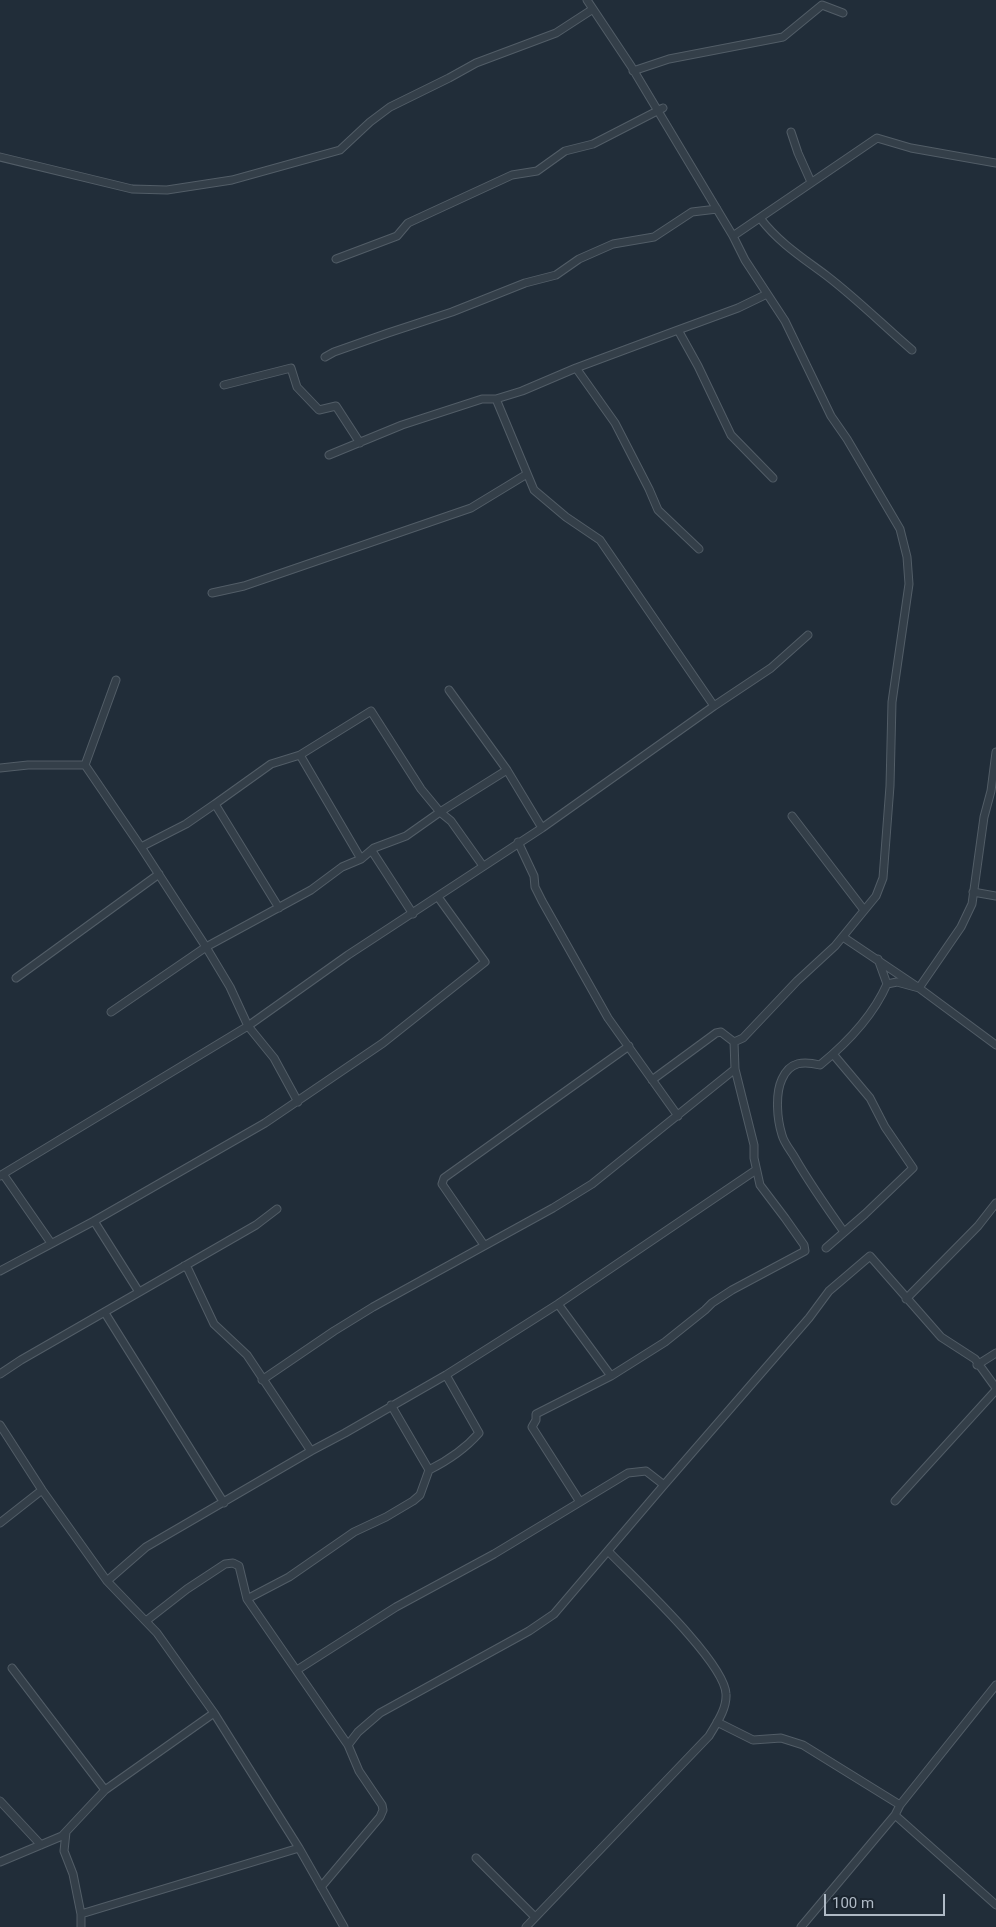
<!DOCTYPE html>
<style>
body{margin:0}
#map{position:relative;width:996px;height:1927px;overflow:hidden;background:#212d39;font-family:Roboto,sans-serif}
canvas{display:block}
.scale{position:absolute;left:824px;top:1894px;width:121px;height:22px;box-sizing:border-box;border:2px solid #afbac6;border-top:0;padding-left:6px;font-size:15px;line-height:18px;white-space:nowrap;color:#afbac6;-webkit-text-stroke:4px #1a242e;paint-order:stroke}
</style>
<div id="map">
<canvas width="996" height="1927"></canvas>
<div class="scale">100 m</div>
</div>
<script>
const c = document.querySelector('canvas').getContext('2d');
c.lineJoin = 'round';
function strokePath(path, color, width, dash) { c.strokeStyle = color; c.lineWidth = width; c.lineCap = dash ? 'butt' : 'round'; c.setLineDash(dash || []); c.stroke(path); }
const street = new Path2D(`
 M 587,0 L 631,66 L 733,236 L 745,260 L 785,321 L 831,416 L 847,439 L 900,529 L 907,557 L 909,584 L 892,702 L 890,786 L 883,878 L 876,896 L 835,946 L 797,981 L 743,1038 L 734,1042
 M 633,71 L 669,59 L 783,37 L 822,5 L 843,13
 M 791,132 L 798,153 L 811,182
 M 0,157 L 132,189 L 167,190 L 232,180 L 340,150 L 370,122 L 390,107 L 449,78 L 476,63 L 556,33 L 593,9
 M 760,218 C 779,243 803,258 827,276 C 857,299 884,326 912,350
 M 733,236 L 877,138 L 911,148 L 996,163
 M 336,259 L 397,236 L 408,223 L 512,175 L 537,171 L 565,151 L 593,144 L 663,108
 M 767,294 L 738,308 L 678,330 L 698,366 L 731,435 L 773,478
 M 678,330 L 576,368 L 615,423 L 649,489 L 658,510 L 699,549
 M 325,357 L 334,352 L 388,333 L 452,312 L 525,283 L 556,275 L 579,259 L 613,244 L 654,237 L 692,212 L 717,209
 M 576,368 L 522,391 L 496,399 L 534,490 L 566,517 L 600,540 L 714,706 L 771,668 L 808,635
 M 224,385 L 291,368 L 297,387 L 319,410 L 336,406 L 360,443
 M 329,455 L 402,425 L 482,399 L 496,399
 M 212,593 L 244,586 L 471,508 L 527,474
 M 449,690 L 507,770 L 542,828
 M 85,765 L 141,847 L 206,947 L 230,987 L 248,1026 L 274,1058 L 298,1102
 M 85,765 L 116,680
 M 0,768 L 28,765 L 85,765
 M 215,804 L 271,764 L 300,755
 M 792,816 L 864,910
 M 518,842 L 534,876 L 535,887 L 542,901 L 608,1018 L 678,1116
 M 141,847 L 186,824 L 215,804 L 279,908
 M 372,851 L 413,914
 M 361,859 L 300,755 L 371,711 L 421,789 L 440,812 L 451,821 L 483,866
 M 973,892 L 996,896
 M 843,937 L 919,988 L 996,1045
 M 16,978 L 159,874
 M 887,984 L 897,982 L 919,988 L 961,927 L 972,904 L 984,817 L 991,791 L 996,752
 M 111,1012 L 206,947 L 311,890 L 342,867 L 361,859 L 374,848 L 406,836 L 440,812 L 507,770
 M 3,1174 L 248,1026 L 348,955 L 542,828 L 714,706
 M 0,1176 L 3,1174 L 51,1243
 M 94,1221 L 139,1292
 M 844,1232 C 827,1208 810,1184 795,1158 C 791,1151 784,1143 782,1135 C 777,1119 775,1094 782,1079 C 790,1061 804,1061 820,1065 C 847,1043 873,1016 887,984 L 878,959
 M 484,1245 L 442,1184 L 444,1178 L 629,1046
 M 826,1248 L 865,1214 L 913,1168 L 885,1127 L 870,1098 L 833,1054
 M 184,1266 L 188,1269 L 214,1324 L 247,1355 L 311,1451
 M 0,1271 L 94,1221 L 265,1123 L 383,1043 L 485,962 L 438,897
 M 906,1299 L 978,1226 L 996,1203
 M 558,1304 L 611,1376
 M 105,1313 L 224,1503
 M 977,1365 L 996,1353
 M 0,1374 L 21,1360 L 256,1225 L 277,1209
 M 262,1380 L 334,1331 L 373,1307 L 553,1208 L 592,1184 L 735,1069
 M 391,1405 L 429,1470
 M 0,1425 L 42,1490 L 107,1581 L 157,1633 L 214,1713 L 299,1848 L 344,1927
 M 895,1501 L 996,1390
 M 580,1502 L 532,1427 L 536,1420 L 536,1414 L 611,1376 L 665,1342 L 705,1310 L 712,1303 L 732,1290 L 805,1251 L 804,1245 L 785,1218 L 760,1185 L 754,1158 L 754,1145 L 735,1069 L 734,1042 L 721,1032 L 716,1033 L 652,1080
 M 0,1523 L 42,1490
 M 107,1581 L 146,1547 L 311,1451 L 345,1433 L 446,1375 L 558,1304 L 756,1170
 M 247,1599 L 289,1577 L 354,1532 L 386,1517 L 413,1501 L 420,1495 L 429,1470 C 447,1461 465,1449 479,1433 L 446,1375
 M 146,1621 L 187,1589 L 225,1564 L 233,1563 L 239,1566 L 247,1599 L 348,1745 L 359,1771 L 382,1805 L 383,1810 L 380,1817 L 321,1887
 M 12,1668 L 105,1790
 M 297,1670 L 396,1607 L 494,1554 L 628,1473 L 646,1471 L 664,1485
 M 717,1722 L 753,1740 L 781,1738 L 803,1745 L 900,1805
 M 348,1745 L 358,1732 L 380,1713 L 529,1631 L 554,1614 L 664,1485 L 809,1318 L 829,1291 L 870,1256 L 941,1337 L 975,1359 L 996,1388
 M 0,1801 L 41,1845
 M 895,1815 L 996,1905
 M 66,1832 L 64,1851 L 73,1874 L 81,1914 L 81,1927
 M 476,1858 L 535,1917
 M 0,1862 L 62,1836 L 105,1790 L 214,1713
 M 81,1914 L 299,1848
 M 526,1927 L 709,1736 C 716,1724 727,1709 726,1694 C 725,1662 633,1577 608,1551
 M 801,1927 L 895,1815 L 900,1805 L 996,1685`);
strokePath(street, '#525d67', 9);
strokePath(street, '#343f49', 7);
</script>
